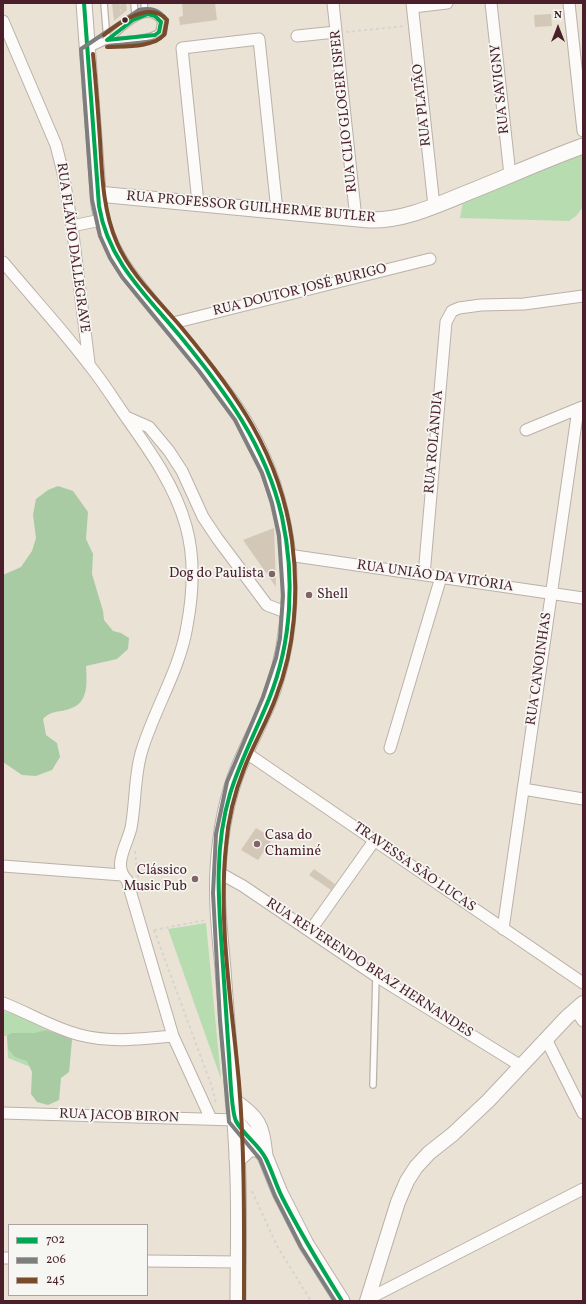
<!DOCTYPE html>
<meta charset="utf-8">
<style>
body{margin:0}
#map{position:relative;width:586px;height:1304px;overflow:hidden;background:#eae2d5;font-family:Vollkorn,serif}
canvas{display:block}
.frame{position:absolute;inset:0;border:4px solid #4a1f2b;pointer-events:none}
.legend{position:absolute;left:8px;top:1224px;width:140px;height:72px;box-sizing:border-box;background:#f6f6f2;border:1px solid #b1a0a2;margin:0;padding:5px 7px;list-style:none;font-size:12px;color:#4a1f2b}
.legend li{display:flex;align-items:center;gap:8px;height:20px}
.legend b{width:20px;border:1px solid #b1a0a2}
.north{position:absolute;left:538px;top:8px;width:40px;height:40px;-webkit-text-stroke:3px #f6f6f2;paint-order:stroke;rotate:0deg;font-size:11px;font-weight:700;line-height:16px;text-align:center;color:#4a1f2b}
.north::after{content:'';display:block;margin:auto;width:14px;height:18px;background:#4a1f2b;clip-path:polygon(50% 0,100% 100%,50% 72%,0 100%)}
</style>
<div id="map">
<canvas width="586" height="1304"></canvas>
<div class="frame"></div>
<ul class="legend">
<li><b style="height:5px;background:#00a651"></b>702</li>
<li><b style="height:5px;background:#7e7e7e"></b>206</li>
<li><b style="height:5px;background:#7a4b2a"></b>245</li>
</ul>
<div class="north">N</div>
</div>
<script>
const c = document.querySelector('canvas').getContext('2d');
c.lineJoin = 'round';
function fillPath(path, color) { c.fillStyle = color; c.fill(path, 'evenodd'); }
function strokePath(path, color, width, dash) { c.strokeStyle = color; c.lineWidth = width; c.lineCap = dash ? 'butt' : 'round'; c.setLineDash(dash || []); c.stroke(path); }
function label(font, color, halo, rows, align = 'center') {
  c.font = font + ' Vollkorn,serif'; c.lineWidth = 3.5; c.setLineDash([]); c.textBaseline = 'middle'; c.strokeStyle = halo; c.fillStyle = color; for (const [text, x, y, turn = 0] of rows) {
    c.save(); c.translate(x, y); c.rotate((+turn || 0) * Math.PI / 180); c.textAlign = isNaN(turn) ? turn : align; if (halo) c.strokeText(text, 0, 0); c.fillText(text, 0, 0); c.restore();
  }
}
fillPath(new Path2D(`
 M 583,153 L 583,207 L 576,216 L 569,221 L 460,218 L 463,202 Z
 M 206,923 L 221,1079 L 168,929 Z
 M 3,1011 L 14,1014 L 46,1030 L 72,1039 L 69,1072 L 28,1066 L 8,1058 L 7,1036 L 3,1036 Z`), '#b7dcb0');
fillPath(new Path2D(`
 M 58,486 L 73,491 L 88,512 L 86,539 L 93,554 L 92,574 L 103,611 L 104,620 L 113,631 L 121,633 L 129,638 L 128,649 L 117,659 L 86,666 C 87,682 89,704 69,709 C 57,713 52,710 43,719 L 46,735 L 57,743 L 60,757 L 52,770 L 36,776 L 22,775 L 3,762 L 3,575 L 21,567 L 32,551 L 36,538 L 33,515 L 36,499 L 48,490 Z
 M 46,1030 L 72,1039 L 69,1072 L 61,1078 L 59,1100 L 48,1105 L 37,1102 L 31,1094 L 32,1072 L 27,1061 L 15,1057 L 8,1049 L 7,1036 L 11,1033 L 35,1033 Z`), '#a8cba4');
fillPath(new Path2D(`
 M 112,3 L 126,3 L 127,10 L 114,21 Z
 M 182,3 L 215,3 L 217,20 L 180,25 L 179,17 L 183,16 Z
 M 551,14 L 552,26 L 535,27 L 534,15 Z
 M 274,528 L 276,587 L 243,540 Z
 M 256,828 L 273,838 L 258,860 L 241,850 Z
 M 314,869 L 335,884 L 331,890 L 309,875 Z`), '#d3c8b8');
const service = new Path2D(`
 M 104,3 L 107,40
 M 134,3 L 135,14
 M 144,3 L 145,12
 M 87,42 C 103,40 148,42 159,32 L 161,22 C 148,0 121,29 109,39 C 103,43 96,46 89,49
 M 373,1085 L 376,976`);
const minor = new Path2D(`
 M 333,3 L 356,219
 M 412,3 L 434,206
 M 491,3 L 510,175
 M 569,3 L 583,131
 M 413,7 L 447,3
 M 3,21 L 56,145 L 63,173 L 72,226 L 89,363
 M 297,36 L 336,32
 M 198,203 L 182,48 L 259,39 L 277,211
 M 72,226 L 101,220
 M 3,262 C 32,297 63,330 90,366 C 103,382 114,400 126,417 C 150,451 175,486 186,526 C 195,558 193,594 187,626 C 180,669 155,708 142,750 C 134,775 136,802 131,828 C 127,845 112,866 127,880 L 173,1036 L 211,1119
 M 169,324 L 430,259
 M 126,417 L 149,427 L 169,451 L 182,471 L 203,517 L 217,538 L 267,605 L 288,613
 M 526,430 L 582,407
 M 288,555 L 583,598
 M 424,575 L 446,322 L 452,311 L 459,308 L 481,305 L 524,304 L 583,296
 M 390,748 L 441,577
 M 245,752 L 583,983
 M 523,789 L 583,799
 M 3,866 L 122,875
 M 218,872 L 243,886 L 376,976 L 521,1066
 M 503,929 L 578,409
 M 310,931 L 374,841
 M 3,1003 C 29,1013 53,1028 80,1035 C 111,1043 143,1039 173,1036
 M 575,1009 L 583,1021
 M 546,1039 L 583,1113
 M 3,1113 L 235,1120
 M 3,1258 L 9,1258
 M 147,1261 L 238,1262
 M 368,1299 L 583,1189`);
const tertiary = new Path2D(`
 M 367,1301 L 398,1202 L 407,1181 L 416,1167 L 429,1153 L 453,1134 L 488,1101 L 567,1017 L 583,1003`);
const secondary = new Path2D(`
 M 84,3 L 99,206 C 107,251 130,277 158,311 C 179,336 201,361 221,388 C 251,426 272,471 282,519 C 294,573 291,634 274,687 C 265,714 250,740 239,767 C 226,799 220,835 218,869 C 216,902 220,936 223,969 C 227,1031 234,1093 237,1155 C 240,1203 238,1253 238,1301
 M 98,194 L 369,220 C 404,221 437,205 469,192 C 507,177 544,160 583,146
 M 233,1100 C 259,1120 261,1122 265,1156
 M 235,1120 L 265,1156 L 280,1193 L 306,1244 L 342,1301`);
const primary = new Path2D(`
 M 238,1158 L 249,1148 L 258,1148`);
strokePath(service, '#bab1aa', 8);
strokePath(minor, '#bab1aa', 13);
strokePath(tertiary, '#bab1aa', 16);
strokePath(secondary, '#bab1aa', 17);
strokePath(primary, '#bab1aa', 19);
strokePath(new Path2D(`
 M 120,3 L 121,14
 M 346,32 L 405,26
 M 135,851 L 138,878
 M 154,930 L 212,1087 L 216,1103
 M 154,930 L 206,920
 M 252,1191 L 277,1246 L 311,1301`), '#d7d3d0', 2, [3, 3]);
strokePath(service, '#fcfbf9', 5.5);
strokePath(minor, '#fcfbf9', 11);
strokePath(tertiary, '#fcfbf9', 14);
strokePath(secondary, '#fcfbf9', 15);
strokePath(primary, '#fcfbf9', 17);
strokePath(new Path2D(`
 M 84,3 L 99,206 C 108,261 146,295 180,336 C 225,391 266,446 282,517 C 295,577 292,642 269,699 C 256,731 240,761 230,794 C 213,850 219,908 223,966 C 225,996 227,1026 229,1056 C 230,1070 231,1111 236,1121 C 243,1135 259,1144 266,1159 C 272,1171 276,1185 282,1197 C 300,1233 321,1267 342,1301
 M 148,14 L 155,16 L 161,22 L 159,32 L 155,35 L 107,40 L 133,20 Z`), '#00a651', 4);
strokePath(new Path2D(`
 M 109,46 L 156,41 L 165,34 L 167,20 C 159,10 151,7 139,10 L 81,49 L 92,200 L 100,236 L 110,258 L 122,277 L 199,371 L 235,420 L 262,473 L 272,503 L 279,535 L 283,596 L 280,638 L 276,658 L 263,697 L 227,782 L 216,834 L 213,893 L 220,1020 L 229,1122 L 260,1159 L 275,1196 L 301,1247 L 335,1301`), '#7e7e7e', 4);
strokePath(new Path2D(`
 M 104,35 C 120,22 150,0 167,20 L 164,35 C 152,48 124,46 107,47
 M 93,54 C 96,83 98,111 100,140 C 102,175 103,211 117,243 C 131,275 159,301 181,327 C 236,393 280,454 292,541 C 299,592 295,648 276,697 C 267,722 253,745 244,769 C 234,794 228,820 226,846 C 218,924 232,1006 239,1083 C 245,1156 244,1228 244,1301`), '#7a4b2a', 4);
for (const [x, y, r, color] of [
 [125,20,3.5,"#4a1f2b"],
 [272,574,4,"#826366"],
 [309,595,4,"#826366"],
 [257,844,4,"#826366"],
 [195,879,4,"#826366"]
]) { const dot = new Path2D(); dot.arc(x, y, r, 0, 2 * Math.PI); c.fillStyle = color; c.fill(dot); strokePath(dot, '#f6f6f2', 1.5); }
label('14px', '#4a1f2b', '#f6f6f2', [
 ["RUA SAVIGNY",501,89,-96],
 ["RUA PLATÃO",423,105,-96],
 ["RUA CLIO GLOGER ISFER",345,111,-96],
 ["RUA PROFESSOR GUILHERME BUTLER",251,208,5],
 ["RUA FLÁVIO DALLEGRAVE",72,248,82],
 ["RUA DOUTOR JOSÉ BURIGO",300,291,-14],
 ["RUA ROLÂNDIA",435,442,-85],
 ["RUA UNIÃO DA VITÓRIA",435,577,8],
 ["RUA CANOINHAS",540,669,-82],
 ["TRAVESSA SÃO LUCAS",414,868,35],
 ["RUA REVERENDO BRAZ HERNANDES",369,969,33],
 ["RUA JACOB BIRON",119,1117,2]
]);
label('14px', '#4a1f2b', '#f6f6f2', [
 ["Dog do Paulista",264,574],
 ["Shell",317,595,"left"],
 ["Casa do",265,836,"left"],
 ["Chaminé",265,852,"left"],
 ["Clássico",187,871],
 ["Music Pub",187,887]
], 'right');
</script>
